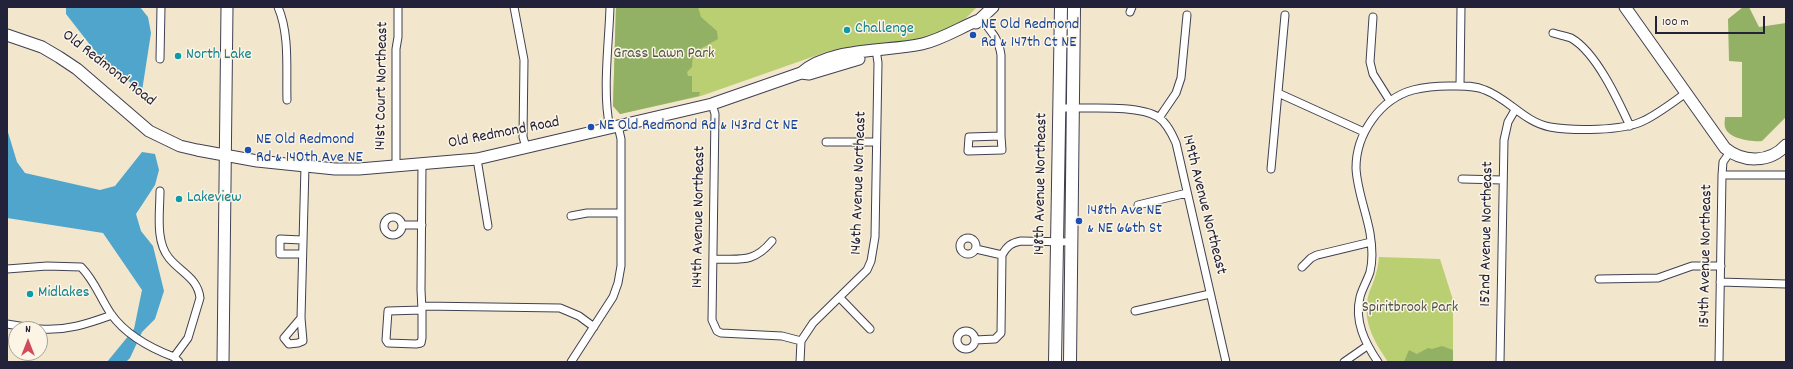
<!DOCTYPE html>
<style>
body{margin:0}
#map{position:relative;width:1793px;height:369px;overflow:hidden;background:#f2e7cc;font-family:Dekko,sans-serif}
canvas{display:block}
.frame{position:absolute;inset:0;border:8px solid #22223b;pointer-events:none}
.north{position:absolute;left:8px;top:321px;width:40px;height:40px;box-sizing:border-box;background:#fcf5e5;border:1px solid #a5a1a1;border-radius:50%;rotate:0deg;font-size:11px;font-weight:700;line-height:16px;text-align:center;color:#22223b}
.north::after{content:'';display:block;margin:auto;width:14px;height:18px;background:#d1495b;clip-path:polygon(50% 0,100% 100%,50% 72%,0 100%)}
.scale{position:absolute;left:1655px;top:16px;width:110px;height:18px;box-sizing:border-box;border:2px solid #22223b;border-top:0;padding-left:5px;font-size:12px;line-height:14px;white-space:nowrap;color:#22223b;-webkit-text-stroke:3px #fcf5e5;paint-order:stroke}
</style>
<div id="map">
<canvas width="1793" height="369"></canvas>
<div class="frame"></div>
<div class="north">N</div>
<div class="scale">100 m</div>
</div>
<script>
const c = document.querySelector('canvas').getContext('2d');
c.lineJoin = 'round';
function fillPath(path, color) { c.fillStyle = color; c.fill(path, 'evenodd'); }
function strokePath(path, color, width, dash) { c.strokeStyle = color; c.lineWidth = width; c.lineCap = dash ? 'butt' : 'round'; c.setLineDash(dash || []); c.stroke(path); }
function label(font, color, halo, rows, align = 'center') {
  c.font = font + ' Dekko,sans-serif'; c.lineWidth = 3; c.setLineDash([]); c.textBaseline = 'middle'; c.strokeStyle = halo; c.fillStyle = color; for (const [text, x, y, turn = 0] of rows) {
    c.save(); c.translate(x, y); c.rotate((+turn || 0) * Math.PI / 180); c.textAlign = isNaN(turn) ? turn : align; if (halo) c.strokeText(text, 0, 0); c.fillText(text, 0, 0); c.restore();
  }
}
fillPath(new Path2D(`
 M 616,7 L 977,7 L 965,19 L 938,36 L 904,42 L 874,44 L 829,51 L 701,96 L 620,114 L 613,106 Z
 M 1379,257 L 1440,259 L 1453,300 L 1453,362 L 1388,362 C 1374,341 1361,320 1369,293 C 1374,281 1378,270 1379,257 Z`), '#bace72');
fillPath(new Path2D(`
 M 616,7 L 698,7 L 701,17 L 717,31 L 718,39 L 693,53 L 692,67 L 687,72 L 688,76 L 692,76 L 692,92 L 700,92 L 699,96 L 620,114 L 613,106 Z
 M 1743,7 L 1749,7 L 1759,27 L 1786,23 L 1786,117 L 1762,141 C 1752,142 1728,139 1725,127 C 1724,124 1725,120 1725,117 L 1742,117 L 1742,62 L 1729,61 L 1728,19 Z
 M 1442,346 L 1453,350 L 1453,362 L 1404,362 L 1409,350 L 1417,354 L 1428,348 L 1432,349 Z`), '#93b164');
fillPath(new Path2D(`
 M 66,7 L 140,7 L 148,17 L 151,33 L 142,91 L 105,64 L 66,14 Z
 M 7,129 L 17,162 L 25,173 L 100,190 L 115,186 L 142,152 L 155,154 L 159,170 L 155,185 L 136,214 L 141,231 L 153,246 L 164,291 L 155,319 L 142,332 L 130,358 L 126,362 L 107,362 L 134,329 L 142,290 L 103,233 L 7,218 Z`), '#50a5cc');
const street = new Path2D(`
 M 278,7 C 290,35 286,70 287,100
 M 514,7 L 524,60 L 523,137 L 526,147
 M 610,7 C 609,42 602,94 610,128
 M 1130,12 L 1132,7
 M 1373,17 L 1370,62 L 1373,74 L 1390,101
 M 981,19 C 991,31 999,39 1001,55 L 1001,136
 M 1553,33 C 1559,35 1566,36 1571,38 C 1596,52 1618,100 1630,126
 M 160,59 L 161,7
 M 1460,86 L 1461,7
 M 1278,93 L 1364,132
 M 712,104 L 715,114 L 712,320 L 717,331 L 721,333 L 782,336 L 801,341
 M 1059,108 C 1085,109 1138,104 1158,117 C 1167,123 1172,134 1176,143 L 1226,362
 M 1159,118 L 1176,93 L 1181,78 L 1187,15
 M 1001,136 L 1002,150 L 968,151 L 969,137 Z
 M 826,142 L 876,142
 M 477,159 L 488,226
 M 422,164 L 421,290 L 422,310 L 388,311 L 386,340 L 388,343 L 416,344 L 421,343 L 422,338 L 422,310
 M 396,166 L 396,49 L 398,37 L 398,7
 M 1271,169 L 1285,15
 M 1722,175 L 1786,175
 M 1462,179 L 1503,180
 M 160,191 C 160,212 155,241 169,258 C 180,272 198,278 200,298 L 188,338 L 174,357 L 179,362
 M 1138,205 L 1187,193
 M 571,216 L 587,213 L 621,213
 M384 226a9 9 0 1 1 18 0a9 9 0 1 1-18 0Z
 M 402,225 L 422,225
 M960 246a8 8 0 1 1 16 0a8 8 0 1 1-16 0Z
 M 976,249 L 1002,255 C 1007,246 1011,243 1021,241 L 1071,242
 M 302,254 L 280,254 L 280,239 L 302,240
 M 714,259 C 741,259 754,263 772,241
 M 1302,267 L 1311,258 L 1317,255 L 1371,242
 M 7,269 L 47,266 L 81,267 C 95,281 100,298 111,314 C 126,335 150,348 174,357
 M 1599,279 L 1658,278 L 1692,266 L 1721,266
 M 1720,282 L 1786,284
 M 840,298 L 870,329
 M 422,306 L 560,308 L 579,316 L 594,327
 M 1135,311 L 1210,294
 M 301,318 L 284,338 L 289,344 L 298,343 L 303,341 L 301,318 L 305,166
 M 7,324 L 38,329
 M 40,329 C 66,331 87,324 112,315
 M957 340a9 9 0 1 1 18 0a9 9 0 1 1-18 0Z
 M 975,340 L 995,339 L 1001,333 L 1002,255
 M 571,362 L 613,297 L 618,283 L 621,266 L 621,139 L 618,126
 M 800,362 L 801,341 L 813,323 L 867,270 L 871,261 L 875,237 L 878,63 L 876,49
 M 1344,362 L 1367,346
 M 1378,362 C 1365,343 1354,321 1360,297 C 1362,289 1367,281 1370,272 C 1373,260 1372,245 1370,233 C 1366,211 1357,190 1356,168 C 1356,134 1380,99 1413,90 C 1425,87 1436,86 1449,86 C 1461,86 1474,85 1485,90 C 1509,99 1524,122 1550,127 C 1573,131 1623,131 1643,121 C 1658,114 1673,102 1686,93
 M 1500,362 L 1504,140 L 1508,122 L 1515,110
 M 1719,362 L 1722,175 L 1723,162 L 1730,152`);
const secondary = new Path2D(`
 M 1625,7 L 1725,148 C 1743,163 1770,163 1786,145
 M 976,23 L 993,7
 M 7,35 L 42,47 L 59,57 L 77,69 L 149,131 L 180,146 L 197,150 L 257,161 L 335,169 L 359,169 L 477,159 L 712,104 L 801,73 C 830,47 886,52 922,44 C 943,39 961,27 981,19
 M 801,73 L 809,74 L 859,59
 M 223,362 L 227,7`);
const primary = new Path2D(`
 M 1055,362 L 1061,7
 M 1070,362 L 1074,7`);
strokePath(street, '#414051', 9);
strokePath(secondary, '#414051', 13);
strokePath(primary, '#414051', 14);
strokePath(street, '#fff', 7);
strokePath(secondary, '#fff', 11);
strokePath(primary, '#fff', 12);
for (const [x, y, r, color] of [
 [847,30,4,"#0f9aa8"],
 [973,35,4,"#1a4fb4"],
 [178,56,4,"#0f9aa8"],
 [591,127,4,"#1a4fb4"],
 [248,150,4,"#1a4fb4"],
 [179,199,4,"#0f9aa8"],
 [1079,221,4,"#1a4fb4"],
 [30,294,4,"#0f9aa8"]
]) { const dot = new Path2D(); dot.arc(x, y, r, 0, 2 * Math.PI); c.fillStyle = color; c.fill(dot); strokePath(dot, '#fcf5e5', 1.5); }
label('16px', '#164399', '#fcf5e5', [
 ["NE Old Redmond",981,26],
 ["Rd & 147th Ct NE",981,44],
 ["NE Old Redmond Rd & 143rd Ct NE",599,127],
 ["NE Old Redmond",256,141],
 ["Rd & 140th Ave NE",256,159],
 ["148th Ave NE",1087,212],
 ["& NE 66th St",1087,230]
], 'left');
label('16px', '#0d838f', '#fcf5e5', [
 ["Challenge",855,30],
 ["North Lake",186,56],
 ["Lakeview",187,199],
 ["Midlakes",38,294]
], 'left');
label('16px', '#50564c', '#fcf5e5', [
 ["Grass Lawn Park",664,55],
 ["Spiritbrook Park",1410,309]
]);
label('16px', '#22223b', '#fcf5e5', [
 ["Old Redmond Road",108,69,38],
 ["141st Court Northeast",383,86,-89],
 ["Old Redmond Road",504,134,-11],
 ["146th Avenue Northeast",860,183,-88],
 ["148th Avenue Northeast",1042,184,-89],
 ["149th Avenue Northeast",1203,205,76],
 ["144th Avenue Northeast",700,217,-89],
 ["152nd Avenue Northeast",1488,234,-89],
 ["154th Avenue Northeast",1707,256,-89]
]);
</script>
